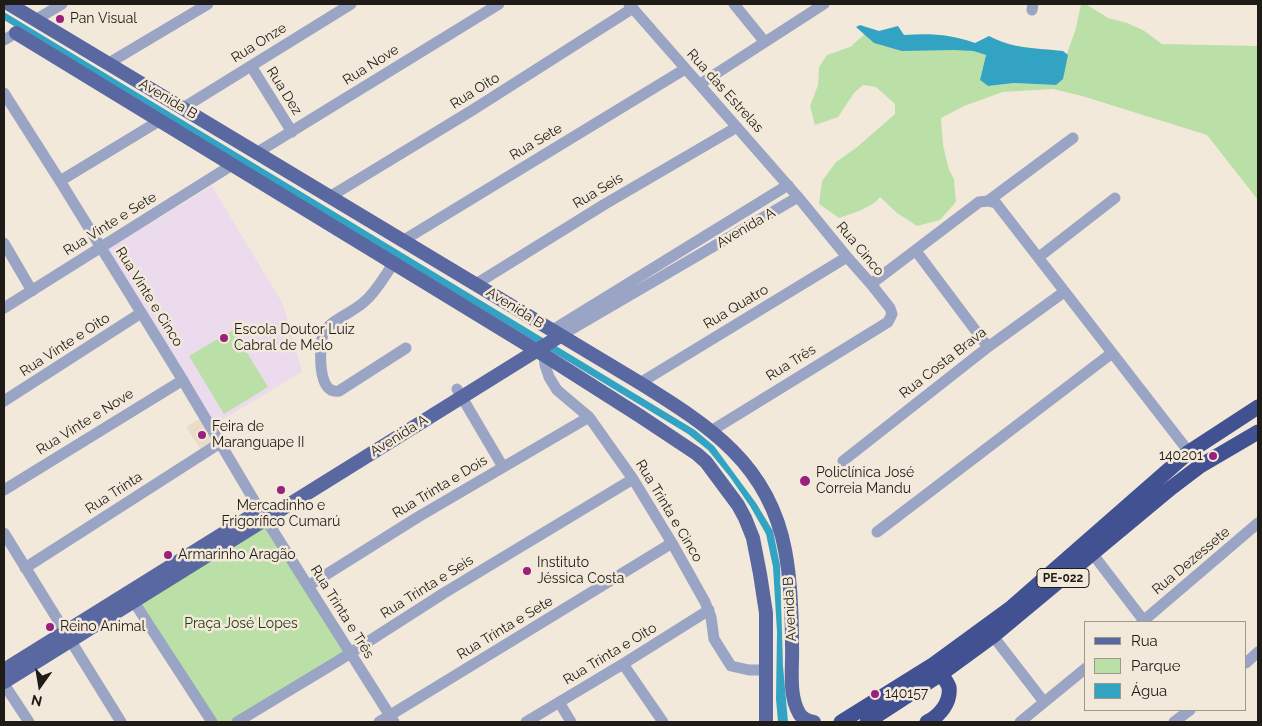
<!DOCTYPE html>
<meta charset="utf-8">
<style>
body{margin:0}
#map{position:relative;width:1262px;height:726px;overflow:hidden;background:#f3e9db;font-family:Raleway,sans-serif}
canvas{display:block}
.frame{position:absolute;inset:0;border:5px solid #1f1b16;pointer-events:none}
.legend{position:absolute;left:1084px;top:621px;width:162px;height:90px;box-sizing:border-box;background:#f3e9db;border:1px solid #9e978c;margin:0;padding:6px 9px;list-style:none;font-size:15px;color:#1f1b16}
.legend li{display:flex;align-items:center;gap:10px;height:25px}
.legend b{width:25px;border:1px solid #9e978c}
.north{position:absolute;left:15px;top:661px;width:50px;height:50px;-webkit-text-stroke:4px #f3e9db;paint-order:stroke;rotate:193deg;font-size:14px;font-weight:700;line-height:20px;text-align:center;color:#1f1b16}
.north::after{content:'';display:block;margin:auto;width:18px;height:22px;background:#1f1b16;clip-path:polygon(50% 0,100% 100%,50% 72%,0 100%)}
</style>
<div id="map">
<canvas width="1262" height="726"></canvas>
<div class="frame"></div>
<ul class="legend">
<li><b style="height:6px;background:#5968a0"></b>Rua</li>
<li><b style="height:14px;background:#bbe0a7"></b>Parque</li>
<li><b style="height:14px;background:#33a3c3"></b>Água</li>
</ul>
<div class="north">N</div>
</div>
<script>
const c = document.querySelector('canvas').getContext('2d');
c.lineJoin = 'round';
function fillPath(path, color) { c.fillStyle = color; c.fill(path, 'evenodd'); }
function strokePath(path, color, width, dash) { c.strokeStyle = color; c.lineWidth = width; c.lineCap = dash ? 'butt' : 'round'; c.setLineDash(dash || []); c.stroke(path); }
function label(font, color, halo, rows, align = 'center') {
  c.font = font + ' Raleway,sans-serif'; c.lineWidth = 5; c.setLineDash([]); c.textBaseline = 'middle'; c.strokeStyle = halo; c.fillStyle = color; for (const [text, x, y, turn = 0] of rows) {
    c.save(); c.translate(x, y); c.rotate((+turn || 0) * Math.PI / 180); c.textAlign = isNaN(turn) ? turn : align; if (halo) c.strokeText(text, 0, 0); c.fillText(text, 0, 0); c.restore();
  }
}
fillPath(new Path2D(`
 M 202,417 L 219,444 L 202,452 L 186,427 Z`), '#ebdcc8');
fillPath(new Path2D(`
 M 212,186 L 283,304 L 302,372 L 210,427 L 103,252 Z`), '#ebdbed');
fillPath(new Path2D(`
 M 1081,4 L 1086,4 L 1108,18 L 1127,23 L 1143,30 L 1162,44 L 1258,46 L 1258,200 L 1207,135 L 1082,96 L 1053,89 L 1003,92 L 964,106 L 941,118 L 943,145 L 949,170 L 954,179 L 956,202 L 940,220 L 917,226 L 897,213 L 880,197 C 870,209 853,213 839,218 L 819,204 L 822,181 L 836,162 L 856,148 L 895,114 L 895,104 L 876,87 L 863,85 L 854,93 L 838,117 L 815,125 L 810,106 L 818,85 L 819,67 L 827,55 L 850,47 L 866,33 L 973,51 L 986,55 L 980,80 L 988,86 L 1014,83 L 1056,85 L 1076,28 Z
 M 233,330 L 268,387 L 224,414 L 189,356 Z
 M 265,518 L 350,651 L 234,722 L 211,722 L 135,598 Z`), '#bbe0a7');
fillPath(new Path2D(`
 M 4,12 L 695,430 L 714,446 L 756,503 L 773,531 L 780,565 L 783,666 L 788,722 L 778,722 L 776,699 L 777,632 L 773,567 L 766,534 L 750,506 L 730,477 L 708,450 L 688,434 L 4,20 Z
 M 860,25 L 879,31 L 898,26 L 904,35 C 929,33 951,34 975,43 L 989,36 C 1014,49 1035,48 1063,51 L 1068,55 L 1063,79 L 1056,85 L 1014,83 L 988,86 L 980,80 L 986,55 L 973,51 L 954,50 L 902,51 L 874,43 L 856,27 Z`), '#33a3c3');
strokePath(new Path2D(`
 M 629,4 L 798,197 L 847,257 L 871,284 L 890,308 L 892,314 L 888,322 L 880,327 L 711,431
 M 734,4 L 764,41
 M 1032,10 L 1033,4
 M 37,19 L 62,4
 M 4,40 L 16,33
 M 109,63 L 208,4
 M 251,66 L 292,132
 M 700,84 L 824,4
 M 4,93 L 60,181 L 179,374 L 258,507 L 394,722
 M 183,108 L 351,4
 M 258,152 L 499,4
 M 60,181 L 159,121
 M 331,196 L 471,111 L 633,8
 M 988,201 L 1073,138
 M 404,240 L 685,69
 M 4,243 L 32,291
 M 916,251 L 988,347
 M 1039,257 L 1115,198
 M 393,264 C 384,277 376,292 364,302 C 352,313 332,319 323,333 C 320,346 316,395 339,391 L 406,348
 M 476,284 L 605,204 L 737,127
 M 871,284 L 979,202 L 988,201 L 996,203 L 1189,452
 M 4,308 L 232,165
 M 551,331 L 788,185
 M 560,336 L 798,197
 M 544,355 L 545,365 L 549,377 L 557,390 L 589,417 L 633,479 L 672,543 L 705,602 L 711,617 L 714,639 L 731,666 L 749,670 L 767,670
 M 640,383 L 847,257
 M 457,389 L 503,467
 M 4,401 L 141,313
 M 843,461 L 988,347 L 1064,292
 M 4,490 L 183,380
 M 877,532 L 1112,353
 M 4,533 L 121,722
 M 1092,553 L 1144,621
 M 25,568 L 220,443
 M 308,586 L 418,517 L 589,417
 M 134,602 L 212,722
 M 1142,622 L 1258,523
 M 993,636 L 1044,702
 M 1246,663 L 1258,652
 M 623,664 L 663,722
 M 4,684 L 29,722
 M 559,702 L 571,722
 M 237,722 L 338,661 L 444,593 L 633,479
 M 379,722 L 672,543
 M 526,722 L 623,664 L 709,610
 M 1020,722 L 1086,668
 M 1174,722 L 1190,710`), '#9aa4c4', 11);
strokePath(new Path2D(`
 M 9,4 L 640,383 C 709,426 769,464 785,550 C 791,581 792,613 792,645 C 793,666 788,694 799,713 C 802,719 807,721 814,722
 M 16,33 L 544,355 L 640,416 L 697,454 L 706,462 L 738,505 L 745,518 L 753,538 L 760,574 L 766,613 L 766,722
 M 4,670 L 253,515
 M 4,682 L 560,336`), '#5968a0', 14);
strokePath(new Path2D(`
 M 841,722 L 934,664 L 1012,607 L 1189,452 L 1258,407
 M 867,722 L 941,674 L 993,636 L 1171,488 L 1200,466 L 1258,432
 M 927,722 C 940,716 951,702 949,687 C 947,681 940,673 936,667`), '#425192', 15);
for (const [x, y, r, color] of [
 [60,19,5,"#98217c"],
 [224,338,5,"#98217c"],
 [202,435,5,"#98217c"],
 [1213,456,5,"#98217c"],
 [805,481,6,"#98217c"],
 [281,490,5,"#98217c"],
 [168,555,5,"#98217c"],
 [527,571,5,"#98217c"],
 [50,627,5,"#98217c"],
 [875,694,5,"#98217c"]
]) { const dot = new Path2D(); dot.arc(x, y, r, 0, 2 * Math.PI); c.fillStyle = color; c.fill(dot); strokePath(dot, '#f3e9db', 2); }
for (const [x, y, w] of [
 [1063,578,52]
]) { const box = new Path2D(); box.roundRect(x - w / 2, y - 9.5, w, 19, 4); c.fillStyle = '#f3e9db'; c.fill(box); strokePath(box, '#1f1b16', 1); }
label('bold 12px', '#1f1b16', null, [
 ["PE-022",1063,578]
]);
label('14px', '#1f1b16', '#f3e9db', [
 ["Pan Visual",70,19],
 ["Escola Doutor Luiz",234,330],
 ["Cabral de Melo",234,346],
 ["Feira de",212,427],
 ["Maranguape II",212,443],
 ["140201",1203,456,"right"],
 ["Policlínica José",816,473],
 ["Correia Mandu",816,489],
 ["Mercadinho e",281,506,"center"],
 ["Frigorífico Cumarú",281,522,"center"],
 ["Armarinho Aragão",178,555],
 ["Instituto",537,563],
 ["Jéssica Costa",537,579],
 ["Reino Animal",60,627],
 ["140157",885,694]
], 'left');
label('14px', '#1f1b16', '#f3e9db', [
 ["Rua Onze",259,43,-32],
 ["Rua Nove",371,65,-32],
 ["Rua Dez",284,91,58],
 ["Rua Oito",475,91,-32],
 ["Rua das Estrelas",725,91,48],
 ["Avenida B",168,99,31],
 ["Rua Sete",536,142,-31],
 ["Rua Seis",598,191,-31],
 ["Rua Vinte e Sete",110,224,-32],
 ["Avenida A",746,228,-30],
 ["Rua Cinco",860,249,50],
 ["Rua Vinte e Cinco",149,297,58],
 ["Rua Quatro",736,307,-31],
 ["Avenida B",515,308,32],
 ["Rua Vinte e Oito",65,345,-33],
 ["Rua Três",791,363,-32],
 ["Rua Costa Brava",943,363,-38],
 ["Rua Vinte e Nove",85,422,-32],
 ["Avenida A",399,436,-32],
 ["Rua Trinta e Dois",440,487,-31],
 ["Rua Trinta",114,493,-33],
 ["Rua Trinta e Cinco",669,511,59],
 ["Rua Dezessete",1191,561,-40],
 ["Rua Trinta e Seis",427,587,-32],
 ["Avenida B",790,609,-93],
 ["Rua Trinta e Três",342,612,58],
 ["Rua Trinta e Sete",505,628,-31],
 ["Rua Trinta e Oito",610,654,-31]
]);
label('14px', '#223e0d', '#f3e9db', [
 ["Praça José Lopes",241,624]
]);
</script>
